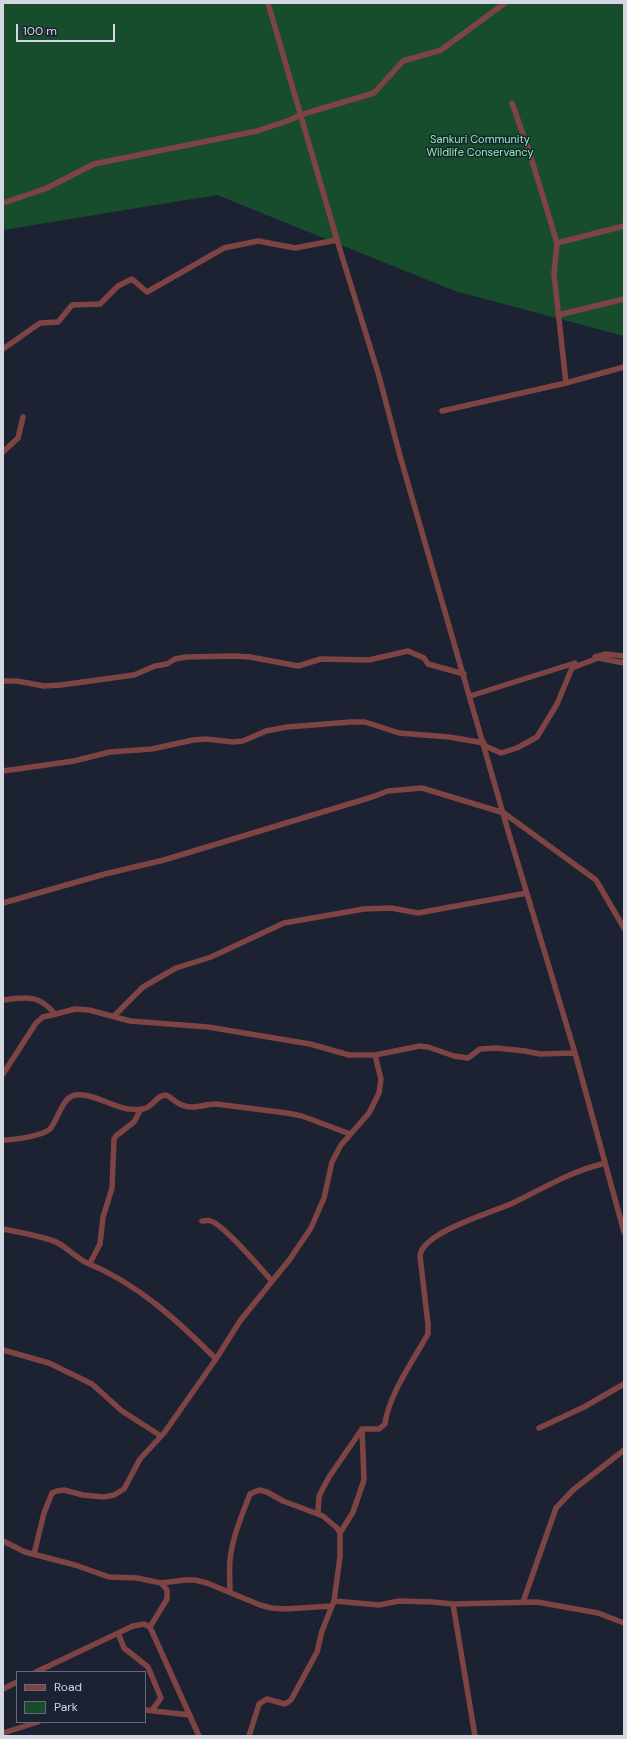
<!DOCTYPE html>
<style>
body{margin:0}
#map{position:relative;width:627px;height:1739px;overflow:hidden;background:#1c2232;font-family:"DM Sans",sans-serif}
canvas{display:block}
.frame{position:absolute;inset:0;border:4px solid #d3d7e2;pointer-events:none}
.legend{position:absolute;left:16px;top:1671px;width:130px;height:52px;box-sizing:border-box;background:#1c2232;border:1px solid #656a78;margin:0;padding:5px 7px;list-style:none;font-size:12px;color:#d3d7e2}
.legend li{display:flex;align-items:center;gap:8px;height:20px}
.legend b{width:20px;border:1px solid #656a78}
.scale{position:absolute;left:16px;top:24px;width:99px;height:18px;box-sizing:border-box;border:2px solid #d3d7e2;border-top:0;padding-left:5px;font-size:12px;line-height:14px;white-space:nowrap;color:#d3d7e2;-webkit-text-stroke:3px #1c2232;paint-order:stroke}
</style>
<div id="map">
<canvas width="627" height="1739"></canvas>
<div class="frame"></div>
<ul class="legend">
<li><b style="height:5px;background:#7e4443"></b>Road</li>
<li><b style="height:11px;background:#174d2d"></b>Park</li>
</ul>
<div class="scale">100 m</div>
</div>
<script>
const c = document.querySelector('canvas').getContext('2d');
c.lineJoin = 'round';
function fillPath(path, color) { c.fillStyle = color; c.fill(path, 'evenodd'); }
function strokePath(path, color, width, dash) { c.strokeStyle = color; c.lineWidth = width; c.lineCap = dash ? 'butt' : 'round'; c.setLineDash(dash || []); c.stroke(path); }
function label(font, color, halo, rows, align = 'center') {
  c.font = font + ' "DM Sans",sans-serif'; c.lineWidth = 3; c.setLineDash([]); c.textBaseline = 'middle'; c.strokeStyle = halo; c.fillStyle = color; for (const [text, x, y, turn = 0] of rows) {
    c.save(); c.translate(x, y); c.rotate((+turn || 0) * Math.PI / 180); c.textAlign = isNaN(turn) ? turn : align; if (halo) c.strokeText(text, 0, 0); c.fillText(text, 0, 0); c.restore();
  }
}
fillPath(new Path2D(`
 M 3,3 L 624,3 L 624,336 L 455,291 L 217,195 L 3,230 Z`), '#174d2d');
strokePath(new Path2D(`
 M 268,3 L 337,240 L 379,376 L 400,456 L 509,834 L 575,1053 L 624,1232
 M 512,103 L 530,154 L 557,243 L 554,274 L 566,383
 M 3,203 L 47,188 L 94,164 L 257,131 L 290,120 L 300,115 L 374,93 L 403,61 L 441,50 L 505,3
 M 557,243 L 624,226
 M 558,315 L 624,299
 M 3,349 L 40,323 L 58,322 L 72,305 L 100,304 L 118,286 L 132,279 L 147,292 L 224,248 L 258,241 L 295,248 L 337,240
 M 442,411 L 566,383 L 624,367
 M 3,452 L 18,438 L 23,417
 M 595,657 L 606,654 L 624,656
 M 3,681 L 17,681 L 44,686 L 61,685 L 134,675 L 155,666 L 167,664 L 175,659 L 186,657 L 234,656 L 250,657 L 298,666 L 321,659 L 369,660 L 408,651 L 424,658 L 428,664 L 464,674
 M 470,696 L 575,663
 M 485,746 L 501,753 L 517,748 L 537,737 L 557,704 L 572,668 L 598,658 L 624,663
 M 3,771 L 74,761 L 110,752 L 152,749 L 193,740 L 206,739 L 233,742 L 243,741 L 266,731 L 287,727 L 351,722 L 365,722 L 399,733 L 449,737 L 484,743
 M 3,903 L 105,874 L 164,860 L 372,797 L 388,791 L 422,788 L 504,813 L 596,880 L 624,928
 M 3,1000 C 27,997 38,994 55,1014
 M 114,1016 L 143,987 L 176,968 L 211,957 L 284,923 L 364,909 L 391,908 L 418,913 L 527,893
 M 3,1074 L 36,1023 L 43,1017 L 52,1015 L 75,1009 L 89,1010 L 130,1021 L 208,1027 L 310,1044 L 349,1055 L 375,1055 L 420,1046 L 428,1047 L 454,1056 L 468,1058 L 480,1049 L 496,1048 L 525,1051 L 540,1054 L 575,1053
 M 3,1140 C 14,1140 42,1136 50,1129 C 58,1120 61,1101 72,1096 C 87,1090 113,1107 128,1109 C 134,1109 141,1111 146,1108 C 154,1105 157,1095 166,1095 C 172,1097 175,1103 182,1105 C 193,1110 205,1104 216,1104 L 287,1113 L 302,1116 L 350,1134
 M 202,1221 C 205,1221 208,1220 211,1221 C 225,1226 261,1269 272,1281
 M 3,1229 C 19,1232 35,1235 51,1240 C 65,1244 74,1257 87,1263 C 137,1283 178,1321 216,1359
 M 90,1263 L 100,1244 L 103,1217 L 112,1188 L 114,1139 L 116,1136 L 134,1122 L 141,1109
 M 3,1350 L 49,1363 L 92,1384 L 122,1411 L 161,1436
 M 539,1428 L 584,1407 L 624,1384
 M 362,1429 L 379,1429 L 385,1424 C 388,1396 414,1359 428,1334 L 428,1324 L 420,1256 C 422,1232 494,1212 513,1203 C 546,1187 569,1172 605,1163
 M 318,1514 L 319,1496 L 329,1477 L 362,1429
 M 340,1533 L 353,1512 L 364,1480 L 362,1429
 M 3,1541 L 25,1552 L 75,1565 L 109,1577 L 137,1578 L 161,1583 L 185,1580 L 195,1580 L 207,1583 L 260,1605 L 271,1608 L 285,1609 L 332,1606
 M 34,1554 L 44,1513 L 52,1493 L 57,1491 L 64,1490 L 83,1495 L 104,1497 L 114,1495 L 124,1489 L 140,1459 L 164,1433 L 216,1359 L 240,1321 L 290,1259 L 311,1228 L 324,1198 L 332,1162 L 341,1145 L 369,1113 L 379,1093 L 381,1079 L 375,1055
 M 230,1592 C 230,1581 229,1571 230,1560 C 232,1538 242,1515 250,1494 L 259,1490 L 267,1492 L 283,1501 L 323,1516 L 337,1528 L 340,1533 L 340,1557 L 334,1601 L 322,1631 L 317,1652 L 291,1700 L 285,1704 L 267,1699 L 259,1704 L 249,1736
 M 334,1601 L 379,1605 L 399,1601 L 433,1602 L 453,1604 L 537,1602 L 598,1613 L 624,1623
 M 523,1602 L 556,1508 L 573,1490 L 624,1450
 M 453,1604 L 475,1736
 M 150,1627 L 167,1599 L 167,1590 L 161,1583
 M 118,1633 L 124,1648 L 148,1667 L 161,1698 L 152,1710
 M 36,1672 L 133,1626 L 144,1624 L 150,1627 L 199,1736
 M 3,1689 L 17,1682
 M 145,1710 L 190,1715
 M 3,1733 L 38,1722`), '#7e4443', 5.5);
label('11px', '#82f5ac', '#1c2232', [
 ["Sankuri Community",480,140],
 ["Wildlife Conservancy",480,153]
]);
</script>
